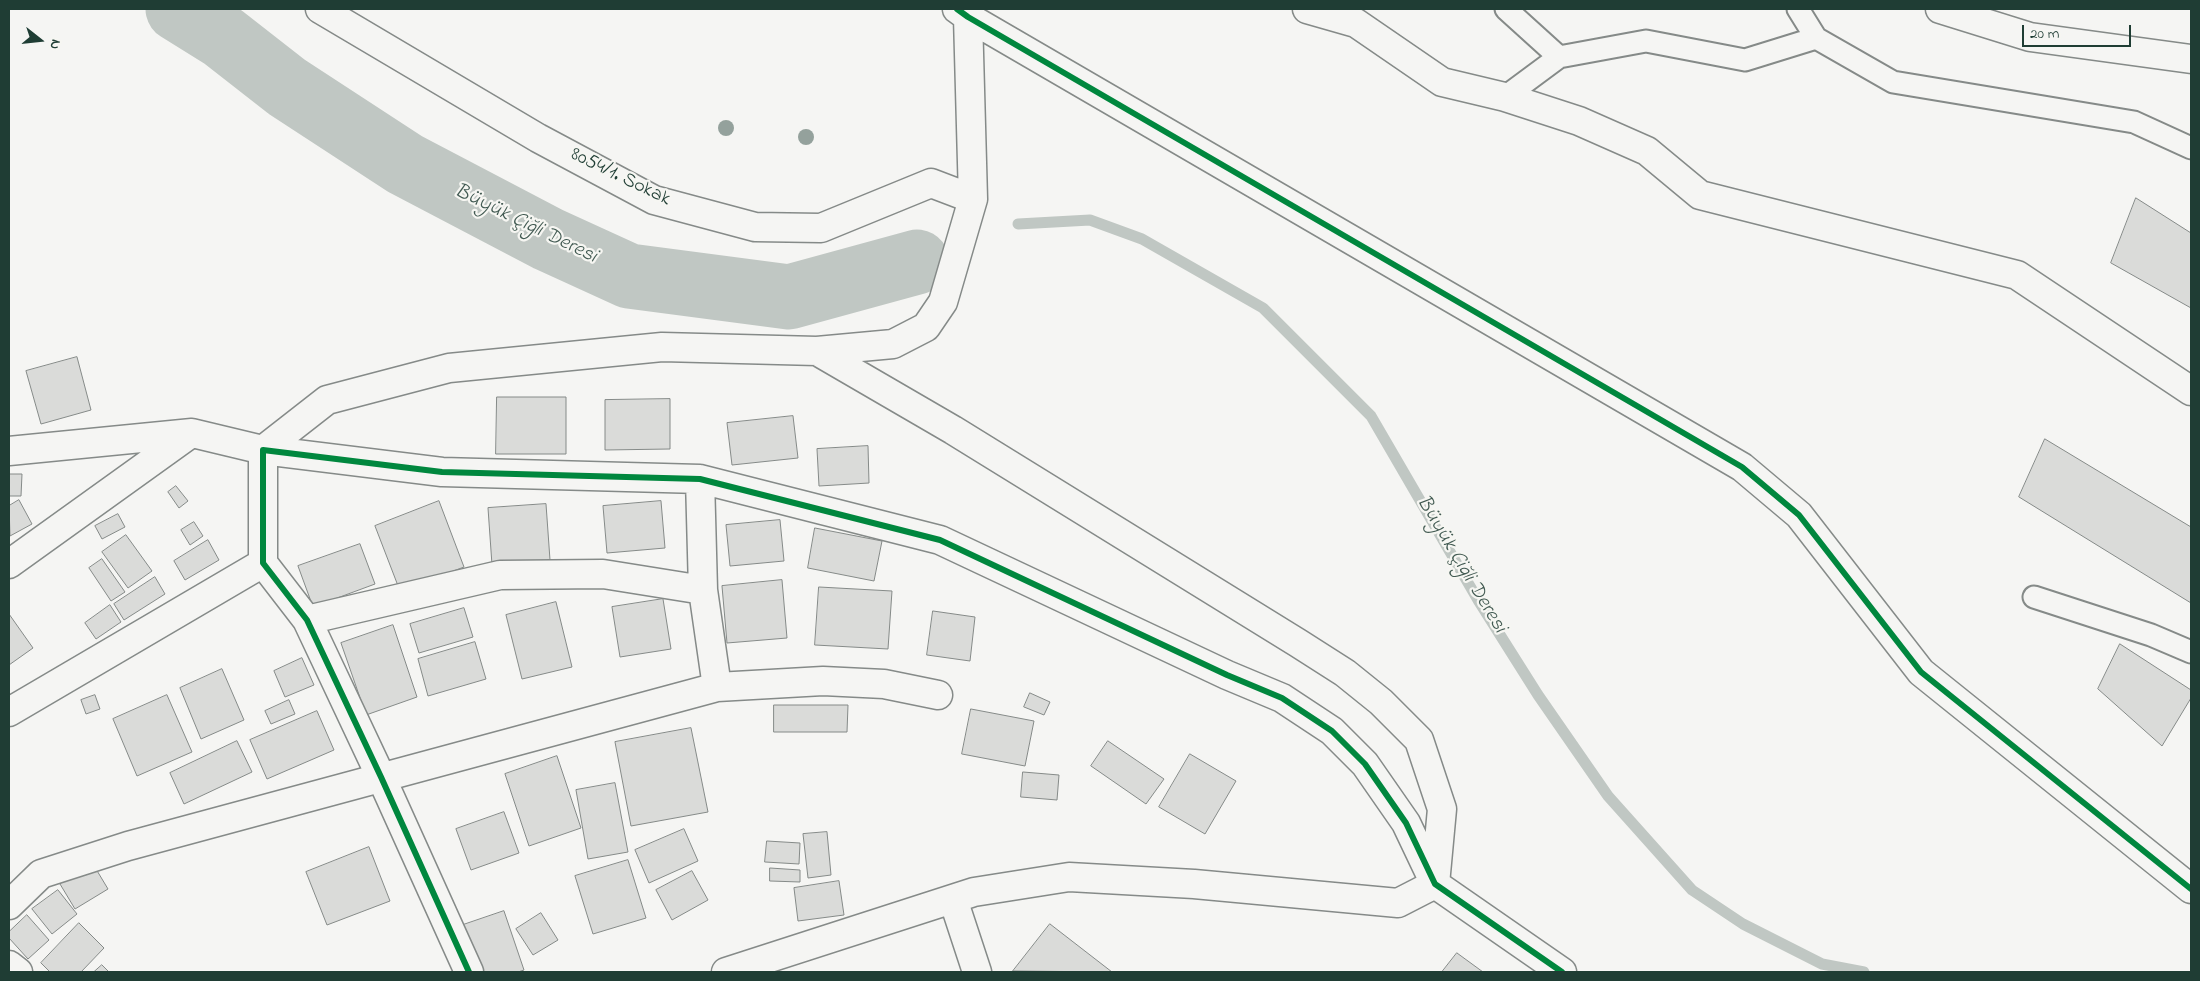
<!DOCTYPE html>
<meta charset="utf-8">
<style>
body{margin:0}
#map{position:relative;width:2200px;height:981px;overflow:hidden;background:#f5f5f3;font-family:"Indie Flower",sans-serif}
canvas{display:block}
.frame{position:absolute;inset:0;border:10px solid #1f3d34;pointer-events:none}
.north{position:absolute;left:15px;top:15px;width:50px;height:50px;-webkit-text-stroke:4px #f6f6f2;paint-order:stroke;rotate:106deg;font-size:14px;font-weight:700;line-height:20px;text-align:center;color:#1f3d34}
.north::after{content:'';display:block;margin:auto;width:18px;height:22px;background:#1f3d34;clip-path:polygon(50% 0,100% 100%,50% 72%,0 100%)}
.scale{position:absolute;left:2022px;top:25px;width:109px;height:22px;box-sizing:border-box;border:2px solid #1f3d34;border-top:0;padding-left:6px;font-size:15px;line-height:18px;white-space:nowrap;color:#1f3d34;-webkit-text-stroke:4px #f6f6f2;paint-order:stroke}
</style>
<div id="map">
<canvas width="2200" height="981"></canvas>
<div class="frame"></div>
<div class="north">N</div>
<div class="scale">20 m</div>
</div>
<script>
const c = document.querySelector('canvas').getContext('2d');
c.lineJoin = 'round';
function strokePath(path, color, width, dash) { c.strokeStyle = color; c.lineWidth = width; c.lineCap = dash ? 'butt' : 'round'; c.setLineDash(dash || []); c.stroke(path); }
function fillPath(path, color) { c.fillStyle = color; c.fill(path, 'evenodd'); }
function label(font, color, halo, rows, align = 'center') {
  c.font = font + ' "Indie Flower",sans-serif'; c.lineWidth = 4.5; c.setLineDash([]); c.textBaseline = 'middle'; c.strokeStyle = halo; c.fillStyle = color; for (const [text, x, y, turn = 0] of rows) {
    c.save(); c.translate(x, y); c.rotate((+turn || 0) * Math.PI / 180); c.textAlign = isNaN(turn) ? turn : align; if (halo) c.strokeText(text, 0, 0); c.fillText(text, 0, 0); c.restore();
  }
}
strokePath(new Path2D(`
 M 1018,224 L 1090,220 L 1142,239 L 1263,308 L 1371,416 L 1478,600 L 1538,695 L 1608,796 L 1692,890 L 1743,924 L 1822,964 L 1864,972`), '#c0c7c3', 11);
strokePath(new Path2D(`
 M 178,9 L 223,37 L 287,87 L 405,164 L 548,239 L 629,276 L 789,297 L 917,262`), '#c0c7c3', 65);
const building = new Path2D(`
 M 2136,198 L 2191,233 L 2191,308 L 2111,263 Z
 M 77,357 L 91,410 L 41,424 L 26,371 Z
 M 497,397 L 566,397 L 566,454 L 496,454 Z
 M 670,399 L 670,449 L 605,450 L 605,400 Z
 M 793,416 L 798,458 L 732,465 L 727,423 Z
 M 2045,439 L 2191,527 L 2191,603 L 2019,497 Z
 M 868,446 L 869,483 L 819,486 L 817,449 Z
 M 9,474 L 22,474 L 21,496 L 9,496 Z
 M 176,486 L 188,501 L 179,508 L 168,492 Z
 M 19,500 L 32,524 L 10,536 L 9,506 Z
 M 439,501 L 464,567 L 400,591 L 375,526 Z
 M 661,501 L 665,548 L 607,553 L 603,506 Z
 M 546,504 L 550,560 L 492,565 L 488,508 Z
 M 118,514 L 125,527 L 102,539 L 95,526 Z
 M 780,520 L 784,561 L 730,566 L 726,525 Z
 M 194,522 L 203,536 L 190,545 L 181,530 Z
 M 815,528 L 882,541 L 874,581 L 808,568 Z
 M 126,535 L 152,571 L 128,588 L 102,552 Z
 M 208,540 L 219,560 L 185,580 L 174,561 Z
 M 360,544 L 375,584 L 313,607 L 298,566 Z
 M 102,559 L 125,592 L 111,601 L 89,568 Z
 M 155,577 L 165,594 L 124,620 L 114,604 Z
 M 782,580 L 787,638 L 727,643 L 722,586 Z
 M 819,587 L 892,591 L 888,649 L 815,645 Z
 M 663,599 L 671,649 L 620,657 L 612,607 Z
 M 556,602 L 572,667 L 522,679 L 506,615 Z
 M 110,605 L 121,622 L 96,639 L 85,623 Z
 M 464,608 L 473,637 L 419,653 L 410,624 Z
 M 933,611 L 975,617 L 970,661 L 927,655 Z
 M 9,614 L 33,648 L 9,665 Z
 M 393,625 L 417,697 L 366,715 L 341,643 Z
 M 475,642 L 486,679 L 428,696 L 418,659 Z
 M 2120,644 L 2191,690 L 2191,698 L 2162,746 L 2098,689 Z
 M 302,658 L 314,685 L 285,697 L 274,671 Z
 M 222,669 L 244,720 L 201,739 L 180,688 Z
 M 1030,693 L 1050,702 L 1044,715 L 1024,707 Z
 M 95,695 L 100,709 L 86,714 L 81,700 Z
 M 167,695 L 192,752 L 137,776 L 113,719 Z
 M 289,700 L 295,714 L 271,724 L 265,711 Z
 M 774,705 L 848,705 L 847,732 L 774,732 Z
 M 971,709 L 1034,721 L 1025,766 L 962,754 Z
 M 317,711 L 334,750 L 267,779 L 250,740 Z
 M 691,728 L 708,812 L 631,826 L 615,742 Z
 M 237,741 L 252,772 L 184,804 L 170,773 Z
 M 1108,741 L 1164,779 L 1146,804 L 1091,766 Z
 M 1190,754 L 1236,781 L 1205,834 L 1159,807 Z
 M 557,756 L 581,828 L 529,846 L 505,774 Z
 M 1023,772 L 1059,775 L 1057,800 L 1021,797 Z
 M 615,783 L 628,852 L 588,859 L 576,790 Z
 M 504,812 L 519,853 L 471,870 L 456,829 Z
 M 684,829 L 698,861 L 649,883 L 635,850 Z
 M 827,832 L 831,875 L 808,878 L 803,834 Z
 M 767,841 L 800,843 L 799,864 L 765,862 Z
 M 369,847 L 390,901 L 327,925 L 306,872 Z
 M 628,860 L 646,918 L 593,934 L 575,876 Z
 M 93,864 L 108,889 L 75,909 L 60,884 Z
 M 770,868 L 800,870 L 800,882 L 770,881 Z
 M 692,871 L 708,900 L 672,920 L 656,890 Z
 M 839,881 L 844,915 L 798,921 L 794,888 Z
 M 58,890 L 77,914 L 52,934 L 32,909 Z
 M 504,911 L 524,970 L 518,972 L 478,972 L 463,925 Z
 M 541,913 L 558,940 L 533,955 L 516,929 Z
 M 27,915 L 49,940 L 28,959 L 9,938 L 9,932 Z
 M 79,923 L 104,948 L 81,972 L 50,972 L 41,963 Z
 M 1050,924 L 1112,972 L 1013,971 Z
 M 1457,953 L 1483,972 L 1442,972 Z
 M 102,965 L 109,972 L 94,972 Z`);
fillPath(building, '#dadbd9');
strokePath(building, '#858a88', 1);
const lane = new Path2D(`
 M 1506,9 L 1559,57
 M 1798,9 L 1816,38 L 1893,82 L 2134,122 L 2191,148
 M 1505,97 L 1559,57 L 1646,41 L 1745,60 L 1816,38
 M 2034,597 L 2151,635 L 2191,652`);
const street = new Path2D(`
 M 320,9 L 538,138 L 654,200 L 755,227 L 821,228 L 931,183 L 973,199
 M 957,9 L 968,17 L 1742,467 L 1799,515 L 1921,672 L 2191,889
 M 1307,9 L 1356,23 L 1442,82 L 1505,97 L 1579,121 L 1647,151 L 1700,195 L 2017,275 L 2191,391
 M 9,451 L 192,433 L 263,450 L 327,400 L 449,368 L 662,347 L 817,351 L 893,344 L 926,327 L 943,302 L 973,199 L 968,17
 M 700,479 L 703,590 L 717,687
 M 9,564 L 190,434
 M 307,620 L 500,575 L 603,574 L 703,590
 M 9,712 L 263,563
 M 953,899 L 977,972
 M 9,905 L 41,874 L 128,846 L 717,687 L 823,681 L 884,684 L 938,695
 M 9,965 L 18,972
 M 469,972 L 381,777 L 307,620 L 263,563 L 263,450 L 442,472 L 700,479 L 940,540 L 1227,675 L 1282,698 L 1332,731 L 1365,764 L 1406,823 L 1435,884 L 1562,972
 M 726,972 L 974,892 L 1069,877 L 1194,884 L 1398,903 L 1435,884 L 1442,809 L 1419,740 L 1381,702 L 1345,673 L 1298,643 L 953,430 L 817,351`);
const secondary = new Path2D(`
 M 1940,9 L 2030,37 L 2191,59`);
strokePath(lane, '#858a88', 25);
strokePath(street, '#858a88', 31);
strokePath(secondary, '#858a88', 31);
strokePath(lane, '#f5f5f3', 21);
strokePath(street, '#f5f5f3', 28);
strokePath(secondary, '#f5f5f3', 28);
strokePath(new Path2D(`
 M 957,9 L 968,17 L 1742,467 L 1799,515 L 1921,672 L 2191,889
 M 469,972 L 381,777 L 307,620 L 263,563 L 263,450 L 442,472 L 700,479 L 940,540 L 1227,675 L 1282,698 L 1332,731 L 1365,764 L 1406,823 L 1435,884 L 1562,972`), '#00873e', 6);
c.fillStyle = '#94a19c';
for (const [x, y] of [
 [726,128],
 [806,137]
]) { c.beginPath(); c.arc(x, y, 8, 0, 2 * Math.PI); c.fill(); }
label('20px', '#1f3d34', '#f6f6f2', [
 ["8054/1. Sokak",620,178,26]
]);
label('italic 21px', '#425a52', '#f6f6f2', [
 ["Büyük Çiğli Deresi",525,225,26],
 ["Büyük Çiğli Deresi",1460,565,59]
]);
</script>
